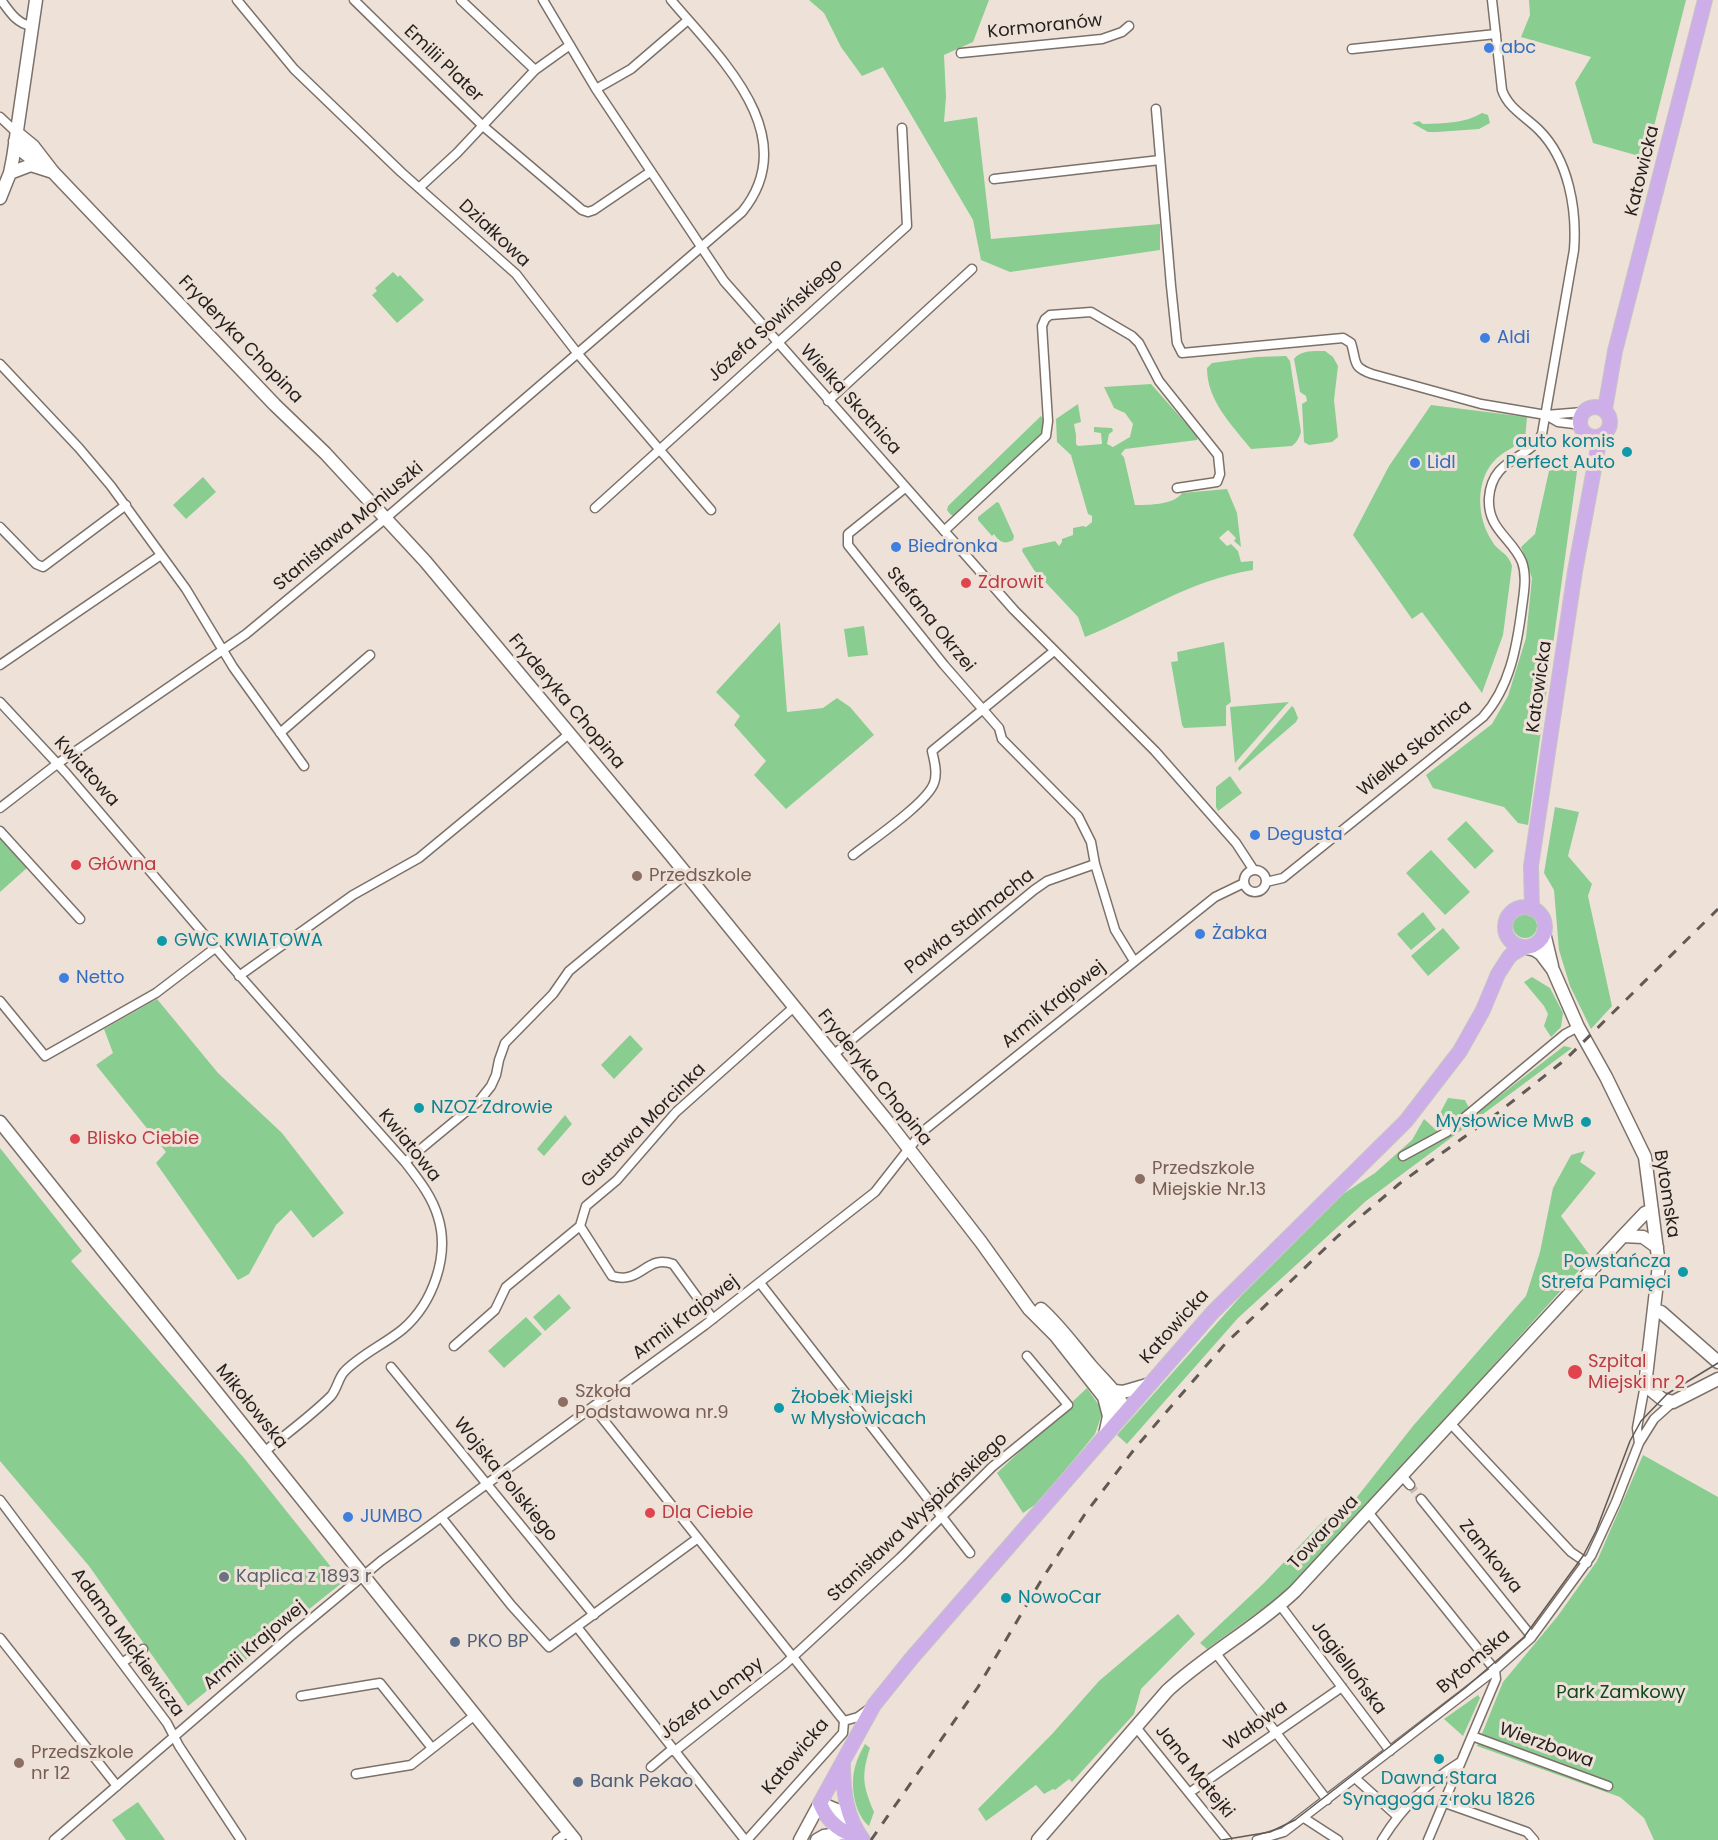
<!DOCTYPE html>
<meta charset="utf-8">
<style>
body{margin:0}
canvas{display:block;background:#eee1d8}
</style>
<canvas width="1718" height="1840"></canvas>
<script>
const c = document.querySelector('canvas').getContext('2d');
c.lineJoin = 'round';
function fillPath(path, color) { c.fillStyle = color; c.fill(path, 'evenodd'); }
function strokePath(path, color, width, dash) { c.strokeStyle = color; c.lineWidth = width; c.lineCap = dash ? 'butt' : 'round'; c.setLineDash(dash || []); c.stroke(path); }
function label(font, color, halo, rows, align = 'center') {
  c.font = font + ' Poppins,sans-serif'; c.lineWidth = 6; c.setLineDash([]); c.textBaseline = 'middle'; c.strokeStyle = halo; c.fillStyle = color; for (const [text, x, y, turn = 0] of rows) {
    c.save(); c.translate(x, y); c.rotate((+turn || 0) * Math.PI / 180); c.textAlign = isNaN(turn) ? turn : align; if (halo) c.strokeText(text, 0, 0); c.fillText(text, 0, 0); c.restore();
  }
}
fillPath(new Path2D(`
 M 809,0 L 989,0 L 973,42 L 944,55 L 946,97 L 944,122 L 977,117 L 991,239 L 1160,224 L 1160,250 L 1010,272 L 981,260 L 973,220 L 883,67 L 862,76 L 841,47 L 824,13 Z
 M 1529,0 L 1686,0 L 1646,158 L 1593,143 L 1575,83 L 1591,57 L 1521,37 L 1530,15 Z
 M 1482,113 L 1488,115 L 1490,123 L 1479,129 L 1437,132 L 1428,132 L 1412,123 L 1419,121 L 1423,124 C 1443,123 1464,124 1482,113 Z
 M 393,272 L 398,277 L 400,275 L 424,300 L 397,323 L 372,295 L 377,291 L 375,288 Z
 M 1325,351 L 1333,357 L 1338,366 L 1334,400 L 1338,437 L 1332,442 L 1309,445 L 1304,442 L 1302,404 L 1307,401 L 1306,396 L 1300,392 L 1294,359 C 1300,350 1315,351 1325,351 Z
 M 1286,356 L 1290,361 L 1301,432 C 1299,438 1297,442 1292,446 L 1251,449 C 1232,425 1207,401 1207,368 L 1212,363 L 1257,357 Z
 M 1151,384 L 1198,437 L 1197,440 L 1125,449 L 1121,454 L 1124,457 L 1135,505 C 1149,505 1174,505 1182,493 L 1227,489 L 1237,513 L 1241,547 L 1234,541 L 1236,538 L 1228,530 L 1219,538 L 1227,546 L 1231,544 L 1238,551 L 1241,562 L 1253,561 L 1253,570 C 1187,581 1144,613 1085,637 L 1078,617 L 1034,570 L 1022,551 L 1023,548 L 1055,541 L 1059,546 L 1062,542 L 1062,539 L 1073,535 L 1073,528 L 1083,526 L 1086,527 L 1092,522 L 1092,516 L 1088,514 L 1071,455 L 1057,442 L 1056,419 L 1078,404 L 1081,422 L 1074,424 L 1076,435 L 1076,444 L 1078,446 L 1102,444 L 1101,433 L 1094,432 L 1094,427 L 1112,428 L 1113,431 L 1109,434 L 1107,444 L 1113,447 L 1130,437 L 1133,424 L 1125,413 L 1114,408 L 1104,387 Z
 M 1431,405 L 1527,417 L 1525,440 C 1516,446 1505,451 1497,458 C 1475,478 1476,517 1492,541 C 1498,552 1508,552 1512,566 L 1503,635 L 1482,693 L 1422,612 L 1412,619 L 1353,535 L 1389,466 Z
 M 1041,416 L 1044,420 L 1041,436 L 957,513 L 953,516 L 950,514 L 947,510 L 948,506 Z
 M 1578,464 L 1528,825 L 1518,823 L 1504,807 L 1433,788 L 1426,775 L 1492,724 L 1508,696 L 1526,638 L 1532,578 L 1521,547 L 1535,534 L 1549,471 Z
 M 203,477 L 216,492 L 186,519 L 173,505 Z
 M 997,502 L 999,503 L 1014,536 L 1013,540 C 1005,545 999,542 994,534 L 992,536 L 978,520 L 978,517 Z
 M 780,622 L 787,712 L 823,708 L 837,698 L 850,707 L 874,735 L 786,809 L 754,775 L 766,761 L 734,725 L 740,716 L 716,692 Z
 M 864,626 L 868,655 L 848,657 L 844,629 Z
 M 1224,642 L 1231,702 L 1226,706 L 1226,726 L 1184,728 L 1182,725 L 1171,662 L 1178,661 L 1177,652 Z
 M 1289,702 L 1286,705 L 1235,763 L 1230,707 Z
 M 1292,706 L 1294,708 L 1298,718 L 1296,722 L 1239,771 L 1238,768 Z
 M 1230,776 L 1242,793 L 1218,811 L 1216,807 L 1216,787 Z
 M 1555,807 L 1579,812 L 1568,856 L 1592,884 L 1588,896 L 1612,1006 L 1591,1029 L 1570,986 L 1559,950 L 1554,890 L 1544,873 Z
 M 1466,821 L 1494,851 L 1475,869 L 1447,839 Z
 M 0,838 L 28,867 L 0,892 Z
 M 1431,850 L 1470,892 L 1445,915 L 1406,873 Z
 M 1423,912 L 1436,929 L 1411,950 L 1397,934 Z
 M1513 926a12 12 0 1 1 24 0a12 12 0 1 1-24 0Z
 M 1443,928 L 1460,948 L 1428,976 L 1411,956 Z
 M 1532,977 L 1550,988 L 1563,1013 L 1561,1027 L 1551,1037 L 1544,1026 L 1548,1014 L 1544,1006 L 1524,982 Z
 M 157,999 L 218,1073 L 282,1133 L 344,1213 L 313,1238 L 291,1210 L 276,1225 L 249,1274 L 238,1280 L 156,1163 L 166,1152 L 96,1065 L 113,1053 L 104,1029 Z
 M 630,1035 L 643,1049 L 614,1079 L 601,1065 Z
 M 1564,1046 L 1572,1048 L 1366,1201 L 1238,1318 L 1127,1444 L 1117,1435 L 1241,1296 L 1343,1194 L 1375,1173 L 1412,1140 L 1424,1119 L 1445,1138 Z
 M 1448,1098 L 1465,1100 L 1469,1108 L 1441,1128 L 1437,1119 Z
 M 565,1115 L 572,1124 L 544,1156 L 537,1149 Z
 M 0,1148 L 82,1251 L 71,1261 L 244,1458 L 343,1582 L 188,1706 L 89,1566 L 0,1461 Z
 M 1585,1151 L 1580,1162 L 1596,1173 L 1561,1216 L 1591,1257 L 1338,1538 L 1280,1596 L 1207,1649 L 1200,1643 L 1264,1583 L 1327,1517 L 1346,1511 L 1413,1426 L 1526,1296 L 1540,1252 L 1553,1188 L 1571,1155 Z
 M 559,1294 L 571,1308 L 545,1331 L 533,1317 Z
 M 526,1317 L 542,1334 L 504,1368 L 488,1351 Z
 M 1087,1388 L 1103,1411 L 1095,1434 L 1039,1502 L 1023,1513 L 997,1473 Z
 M 1643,1455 L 1718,1497 L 1718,1840 L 1654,1840 L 1644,1818 L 1620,1797 L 1477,1746 L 1503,1682 L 1557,1617 L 1597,1561 Z
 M 1178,1614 L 1195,1634 L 1141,1689 L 1134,1714 L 1072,1782 L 1069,1779 L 1055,1790 L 1053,1789 L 1044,1794 L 1036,1785 L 986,1821 L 978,1809 L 1053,1733 L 1099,1681 Z
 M 1478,1695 L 1480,1698 L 1463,1736 L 1444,1719 Z
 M 865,1744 L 870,1748 C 861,1776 863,1786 874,1812 L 869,1826 C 854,1814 850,1784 855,1767 C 857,1759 861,1751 865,1744 Z
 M 138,1802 L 165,1840 L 126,1840 L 112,1820 Z`), '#89ce90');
strokePath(new Path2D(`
 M 1410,1485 L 1421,1499`), '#c6bab2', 8, [8, 4]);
const street = new Path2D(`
 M 1,0 C 10,12 16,23 31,26
 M 237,0 L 294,69 L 401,172 L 516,274 L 578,354 L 711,510
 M 354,0 L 483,126 L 582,210 L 588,212 L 594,210 L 650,172
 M 461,0 L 535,70
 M 543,0 L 596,89 L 724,281 L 1014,610 L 1155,751 L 1236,843 L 1253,869
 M 1352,49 L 1496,34
 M 961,53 L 1102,39 L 1122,32 L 1129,26
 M 596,89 L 631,69 L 688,20
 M 1156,109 L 1171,286 L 1177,343 L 1182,353 L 1343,338 L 1351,343 C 1357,361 1351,367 1372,374 L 1481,404 L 1546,415 L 1583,412
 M 0,117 L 17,133
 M 994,179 L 1160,160
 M 419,188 L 457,153 L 535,70 L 570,45
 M 0,364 L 79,448 L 111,486 L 186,589 L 233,667 L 304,766
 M 828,401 L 972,269
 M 1546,415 L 1558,422 L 1574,424 L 1581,427
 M 905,488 L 848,534 L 848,545 L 944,665 L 999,728 L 1002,739 L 1078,816 L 1091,842 L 1095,864 L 1115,930 L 1134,961
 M 595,508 L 907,226 L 902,128
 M 0,527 L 36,564 L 43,567 L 126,505
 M 944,531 L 1046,436 L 1048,421 L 1042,326 L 1045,319 L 1050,315 L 1091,312 L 1132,336 L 1139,343 L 1159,381 L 1218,455 L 1220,474 L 1217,482 L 1177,488
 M 0,665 L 161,555
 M 0,702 L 66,773 L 226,960 L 405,1162 C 418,1179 432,1196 438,1217 C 450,1255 433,1303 403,1329 C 385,1344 360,1355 344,1372 C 338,1379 337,1389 331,1396 C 311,1416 286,1434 264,1452
 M 280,733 L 370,655
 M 0,808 L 57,764 L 246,634 L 386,518 L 742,212 C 805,135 718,56 671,0
 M 0,831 L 80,919
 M 853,855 C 872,840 927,803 934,783 C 938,773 934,760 932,751 L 1054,651
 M1244 881a11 11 0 1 1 22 0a11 11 0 1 1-22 0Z
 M 1266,882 L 1283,878 L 1483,717 C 1510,687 1517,646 1522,607 C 1524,592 1527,576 1522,562 C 1512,538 1487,529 1489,498 C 1492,457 1528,461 1542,434 L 1574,250 C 1577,210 1569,160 1539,130 C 1526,117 1508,108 1502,90 L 1492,0
 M 239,976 L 353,895 L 419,858 L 569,734
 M 0,1001 L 45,1056 L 156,993 L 215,948
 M 833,1055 L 1034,890 L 1047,881 L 1095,864
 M 1403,1156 L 1447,1132 L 1565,1034 L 1578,1027
 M 405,1162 L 480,1100 L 491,1086 L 496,1075 L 499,1060 L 505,1043 L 553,994 L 569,971 L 686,874
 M 580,1226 L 612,1276 C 641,1285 646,1254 673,1264 L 713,1319
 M 760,1283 L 970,1553
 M 454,1346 L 495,1310 L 506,1287 L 580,1226 L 586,1206 L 617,1180 L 676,1112 L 794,1007
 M 391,1367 L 594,1615
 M 594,1408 L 844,1721
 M 1450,1423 L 1571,1552 L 1587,1563
 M 1639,1443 L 1637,1428 L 1645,1385
 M 1402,1476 L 1410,1485
 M 1421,1499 L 1528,1632 L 1531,1638
 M 0,1500 L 167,1723 L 179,1746 L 241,1840
 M 1368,1512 L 1495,1670
 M 441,1517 L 511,1605 L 549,1647 L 698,1538
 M 1280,1605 L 1390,1751
 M 577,1627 L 745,1840
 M 0,1638 L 117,1786
 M 1215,1652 L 1327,1800
 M 123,1662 L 143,1649
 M 301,1696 L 380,1683 L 432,1748
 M 844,1721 L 858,1717 L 869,1709
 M 1135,1726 L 1227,1840
 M 1472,1736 L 1608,1786
 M 651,1767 L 670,1751 L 675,1751 L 784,1665 L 900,1558 L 992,1467 L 1068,1405 L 1027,1356
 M 356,1774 L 411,1765 L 475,1715
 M 1355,1778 L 1397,1816
 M 1189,1793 L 1342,1687
 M 1445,1803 L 1527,1832 L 1534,1840
 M 1304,1818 L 1338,1840
 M 54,1840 L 292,1635 L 381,1561 L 705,1325 L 875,1192 L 922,1132 L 1215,897 L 1244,883
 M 557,1840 L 568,1832
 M 747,1840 L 843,1733 L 844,1721
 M 1257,1840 L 1284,1832 L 1495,1670 L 1531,1638 L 1591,1556 L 1616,1502 L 1639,1443 L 1654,1419 L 1673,1402
 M 1382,1840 C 1401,1809 1428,1782 1459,1763
 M 1428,1840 L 1496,1679 L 1495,1670`);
const secondary = new Path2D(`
 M 17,133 L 33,146 L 53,172 L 275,405 L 325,453 L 425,561 L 670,854 L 892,1127 L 981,1242 L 1029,1309 L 1056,1336 L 1104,1397 L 1124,1413
 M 15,141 L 22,151 L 42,167
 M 10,173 L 31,165 L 53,172
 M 0,198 L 10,173 L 13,158 L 36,0
 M 1544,933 L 1552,966
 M 1524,947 L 1535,950 L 1541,954 L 1553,970 L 1578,1027 L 1606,1077 L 1645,1157 L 1659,1265 L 1645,1385 L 1662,1399 L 1673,1402 L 1718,1379
 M 0,1122 L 575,1840
 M 1623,1236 L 1643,1237 L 1657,1247
 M 1041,1309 C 1060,1326 1074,1346 1091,1366 C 1104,1381 1118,1392 1125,1411
 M 1655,1310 L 1661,1312 L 1718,1362
 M 1115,1391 L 1123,1392 L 1147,1385
 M 1104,1397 L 1109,1416 L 1105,1435
 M 800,1840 L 820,1803 L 839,1811 L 851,1822
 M 817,1840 L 824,1836 L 845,1833
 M 1038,1840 L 1167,1691 C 1207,1654 1256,1628 1295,1591 L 1623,1236 L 1645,1213 L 1652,1210`);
const primary = new Path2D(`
 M1580 422a15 15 0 1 1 30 0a15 15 0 1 1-30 0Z
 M 1605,409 L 1615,351 L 1705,0
 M1505 927a20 20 0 1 1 40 0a20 20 0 1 1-40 0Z
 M 1532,909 L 1531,866 L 1575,571 L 1600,437
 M 843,1762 C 843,1791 846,1817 863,1840
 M 862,1839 C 842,1832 828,1824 820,1803 L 874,1705 L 911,1659 L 1212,1313 L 1406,1121 L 1460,1051 L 1483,1010 L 1498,974 L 1509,957 L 1512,954 L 1524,947`);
strokePath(street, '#7c7169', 11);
strokePath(secondary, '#7c7169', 15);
strokePath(primary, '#c6c5c4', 16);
strokePath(street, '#fff', 8);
strokePath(secondary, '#fff', 12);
strokePath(primary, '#cdaee9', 14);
strokePath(new Path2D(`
 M 1222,1840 L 1270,1832 L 1295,1820 L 1465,1688 L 1524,1637 L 1583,1556 L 1596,1531 L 1630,1441 L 1641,1421 L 1667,1394 L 1718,1363`), '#615954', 1.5);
strokePath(new Path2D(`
 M 871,1840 L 978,1687 L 1042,1579 L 1085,1514 L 1136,1447 L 1225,1344 L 1338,1236 L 1399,1184 L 1499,1112 L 1566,1059 L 1718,909`), '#615954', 3, [10, 10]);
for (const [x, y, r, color] of [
 [1489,48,6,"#3f7fe0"],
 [1485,338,6,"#3f7fe0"],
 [1627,452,6,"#0f9aa8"],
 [1415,463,6,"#3f7fe0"],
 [896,547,6,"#3f7fe0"],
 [966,583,6,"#e0444e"],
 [1255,835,6,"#3f7fe0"],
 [76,865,6,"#e0444e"],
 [637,876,6,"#8d6e63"],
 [1200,934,6,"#3f7fe0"],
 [162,941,6,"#0f9aa8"],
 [64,978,6,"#3f7fe0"],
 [419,1108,6,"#0f9aa8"],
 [1586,1122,6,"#0f9aa8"],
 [75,1139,6,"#e0444e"],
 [1140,1179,6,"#8d6e63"],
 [1683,1272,6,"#0f9aa8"],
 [1575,1372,8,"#e0444e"],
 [563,1402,6,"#8d6e63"],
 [779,1408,6,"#0f9aa8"],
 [650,1513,6,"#e0444e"],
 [348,1517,6,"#3f7fe0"],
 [224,1577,6,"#6b7280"],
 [1006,1598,6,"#0f9aa8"],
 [455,1642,6,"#5c6f8a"],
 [1439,1759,6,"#0f9aa8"],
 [19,1763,6,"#8d6e63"],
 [578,1782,6,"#5c6f8a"]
]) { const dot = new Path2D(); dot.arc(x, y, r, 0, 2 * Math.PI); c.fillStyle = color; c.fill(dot); strokePath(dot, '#eee1d8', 2); }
label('18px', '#241f1c', '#eee1d8', [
 ["Kormoranów",1045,27,-6],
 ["Emilii Plater",443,64,44],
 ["Katowicka",1643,171,-76],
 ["Działkowa",494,234,43],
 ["Józefa Sowińskiego",776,321,-42],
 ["Fryderyka Chopina",240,340,46],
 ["Wielka Skotnica",850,400,48],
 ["Stanisława Moniuszki",349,527,-40],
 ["Stefana Okrzei",930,620,51],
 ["Katowicka",1540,687,-82],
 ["Fryderyka Chopina",566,702,50],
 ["Wielka Skotnica",1415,749,-39],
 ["Kwiatowa",86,772,48],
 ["Pawła Stalmacha",970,922,-38],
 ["Armii Krajowej",1054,1005,-39],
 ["Fryderyka Chopina",874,1078,51],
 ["Gustawa Morcinka",644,1126,-45],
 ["Kwiatowa",409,1146,51],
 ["Bytomska",1666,1194,81],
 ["Armii Krajowej",686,1318,-37],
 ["Katowicka",1175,1327,-48],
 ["Mikołowska",251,1407,51],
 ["Wojska Polskiego",505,1480,51],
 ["Stanisława Wyspiańskiego",918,1518,-43],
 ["Towarowa",1324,1533,-47],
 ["Zamkowa",1490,1557,51],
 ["Adama Mickiewicza",127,1643,54],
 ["Armii Krajowej",255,1646,-40],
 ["Bytomska",1474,1662,-40],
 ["Jagiellońska",1348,1668,53],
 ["Józefa Lompy",712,1699,-37],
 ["Wałowa",1256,1726,-35],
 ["Wierzbowa",1546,1746,20],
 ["Katowicka",796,1757,-50],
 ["Jana Matejki",1194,1772,51]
]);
label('18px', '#366cbe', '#eee1d8', [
 ["abc",1501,48],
 ["Aldi",1497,338],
 ["Lidl",1427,463],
 ["Biedronka",908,547],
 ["Degusta",1267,835],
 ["Żabka",1212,934],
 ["Netto",76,978],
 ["JUMBO",360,1517]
], 'left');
label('18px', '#0d838f', '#eee1d8', [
 ["auto komis",1615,442,"right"],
 ["Perfect Auto",1615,463,"right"],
 ["GWC KWIATOWA",174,941],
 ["NZOZ Zdrowie",431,1108],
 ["Mysłowice MwB",1574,1122,"right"],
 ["Powstańcza",1671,1262,"right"],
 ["Strefa Pamięci",1671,1283,"right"],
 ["Żłobek Miejski",791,1398],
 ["w Mysłowicach",791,1419],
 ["NowoCar",1018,1598],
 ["Dawna Stara",1439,1779,"center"],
 ["Synagoga z roku 1826",1439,1800,"center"]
], 'left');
label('18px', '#be3a42', '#eee1d8', [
 ["Zdrowit",978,583],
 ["Główna",88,865],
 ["Blisko Ciebie",87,1139],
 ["Szpital",1588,1362],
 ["Miejski nr 2",1588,1383],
 ["Dla Ciebie",662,1513]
], 'left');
label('18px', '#785e54', '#eee1d8', [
 ["Przedszkole",649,876],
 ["Przedszkole",1152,1169],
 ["Miejskie Nr.13",1152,1190],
 ["Szkoła",575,1392],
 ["Podstawowa nr.9",575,1413],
 ["Przedszkole",31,1753],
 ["nr 12",31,1774]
], 'left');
label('18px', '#5b616d', '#eee1d8', [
 ["Kaplica z 1893 r",236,1577]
], 'left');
label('18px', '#4e5e75', '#eee1d8', [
 ["PKO BP",467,1642],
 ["Bank Pekao",590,1782]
], 'left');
label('18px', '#0f491c', '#eee1d8', [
 ["Park Zamkowy",1621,1693]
]);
</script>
